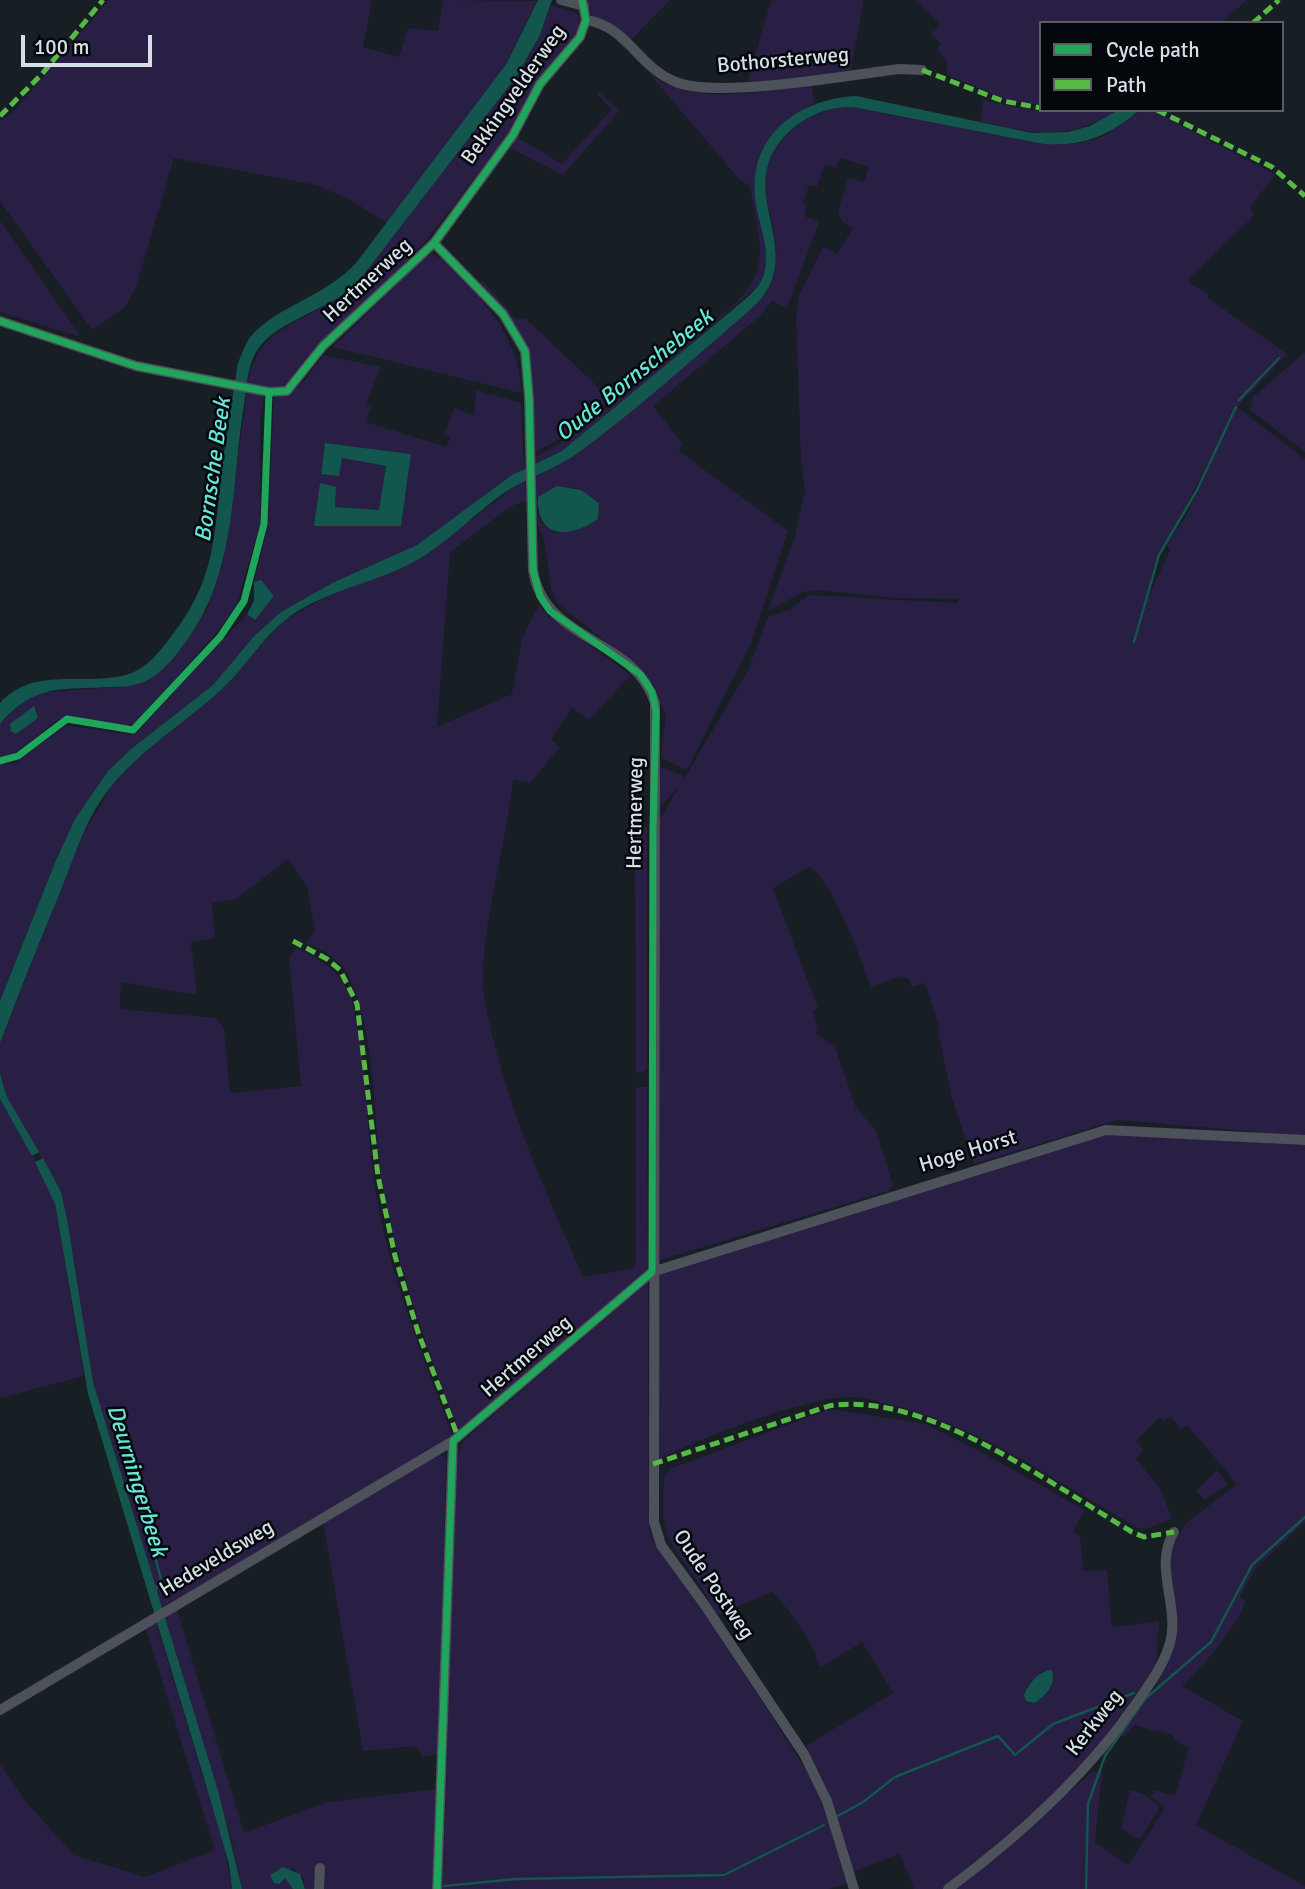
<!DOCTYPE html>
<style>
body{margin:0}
#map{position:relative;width:1305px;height:1889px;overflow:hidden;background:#171e24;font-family:Signika,sans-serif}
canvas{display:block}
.legend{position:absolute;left:1039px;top:21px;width:245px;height:91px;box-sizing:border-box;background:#04080c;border:2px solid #585e63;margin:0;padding:9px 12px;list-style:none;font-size:21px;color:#d6dfe5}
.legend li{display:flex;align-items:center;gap:14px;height:35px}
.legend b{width:35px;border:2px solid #585e63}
.scale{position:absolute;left:21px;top:35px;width:131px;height:32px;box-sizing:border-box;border:4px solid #d6dfe5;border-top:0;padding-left:9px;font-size:21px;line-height:24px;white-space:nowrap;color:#d6dfe5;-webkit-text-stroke:5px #04080c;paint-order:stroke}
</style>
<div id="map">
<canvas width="1305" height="1889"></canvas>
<ul class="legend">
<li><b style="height:9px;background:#20a55d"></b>Cycle path</li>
<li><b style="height:9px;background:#58b947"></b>Path</li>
</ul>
<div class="scale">100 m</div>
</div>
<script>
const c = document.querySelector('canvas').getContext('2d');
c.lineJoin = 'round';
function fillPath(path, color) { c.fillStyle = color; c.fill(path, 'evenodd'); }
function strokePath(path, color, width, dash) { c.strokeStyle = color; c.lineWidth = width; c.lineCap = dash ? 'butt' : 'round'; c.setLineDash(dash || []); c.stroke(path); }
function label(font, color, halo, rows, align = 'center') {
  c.font = font + ' Signika,sans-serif'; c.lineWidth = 5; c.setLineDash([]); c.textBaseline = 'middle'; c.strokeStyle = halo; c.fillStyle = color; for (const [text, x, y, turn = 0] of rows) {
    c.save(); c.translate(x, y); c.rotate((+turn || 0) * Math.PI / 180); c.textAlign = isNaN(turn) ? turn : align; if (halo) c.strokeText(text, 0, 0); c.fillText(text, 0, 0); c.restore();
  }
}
fillPath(new Path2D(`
 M 109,0 L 372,0 L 363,47 L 399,57 L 408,28 L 438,31 L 443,0 L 537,1 L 507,63 L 387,223 L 347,198 L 315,185 L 174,158 L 136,287 L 125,307 L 92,330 L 0,201 L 0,121 L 12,113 Z
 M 585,0 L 670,0 L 631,40 L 609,22 L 592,17 Z
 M 771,0 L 864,0 L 850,72 L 747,84 Z
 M 915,0 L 1247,0 L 1221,23 L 1041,23 L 1041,105 L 1008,100 L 947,75 L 947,62 L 937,49 L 941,44 L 931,34 L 940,24 Z
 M 551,5 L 577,13 L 580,18 L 577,31 L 505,138 L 430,236 L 293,382 L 278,390 L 248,383 C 256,332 293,326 332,301 C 344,294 355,282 365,273 L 516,77 L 540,35 Z
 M 648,72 C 691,108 760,91 811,85 L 815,103 L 788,119 L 762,151 L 758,209 L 767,250 L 765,271 L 759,285 L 591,429 L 562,451 L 533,465 L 533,458 L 570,438 L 735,304 C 775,265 757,236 750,186 L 739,179 Z
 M 599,92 L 619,111 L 563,175 L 510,148 L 517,137 L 562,164 L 612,109 L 597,94 Z
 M 983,100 L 1040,112 L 1119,110 C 1069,141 1035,134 981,122 Z
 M 853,107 L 1055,145 C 1072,144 1088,143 1104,135 C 1121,127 1132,110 1151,110 L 1275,174 L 1250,208 L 1254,213 L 1251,219 L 1188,279 L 1193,286 L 1208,293 L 1208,298 L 1287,354 L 1237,407 L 1305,459 L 1305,1136 L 1117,1120 L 974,1164 L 952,1098 L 938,1032 L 939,1025 L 925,983 L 912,987 L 909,979 L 901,976 L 871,987 C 862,962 831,877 809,867 L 773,888 L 818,1008 L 813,1011 L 818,1029 L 814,1032 L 835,1047 L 856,1108 L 876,1130 L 893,1185 L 888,1191 L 660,1260 L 658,823 L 748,670 L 768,617 L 791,609 L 808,595 L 958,603 L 958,599 L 897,598 L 817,590 L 803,592 L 768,611 L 795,536 L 805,490 L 801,461 L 796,319 L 799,295 L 823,247 L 837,254 L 853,228 L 842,221 L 838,212 L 848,178 L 864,182 L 869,167 L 840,158 L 835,168 L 825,164 L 817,187 L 809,185 L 803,203 L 807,205 L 804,216 L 819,222 L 787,308 L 772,301 L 759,317 L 653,406 L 682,443 L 679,451 L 788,531 L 751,643 L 687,770 L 661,758 L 666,715 L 654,685 L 639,668 L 558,604 L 551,588 L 544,539 L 538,525 L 533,476 L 577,454 L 659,388 L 765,295 C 803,236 729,185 793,129 C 810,114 830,107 853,107 ZM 1227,427 L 1186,516 L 1167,544 L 1170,550 L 1148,598 L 1139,629 L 1155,564 ZM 569,487 L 581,490 L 593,523 L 555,533 L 541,522 L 537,508 Z
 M 0,221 L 2,223 L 81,337 L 0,312 Z
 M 432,255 L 444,259 C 481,299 520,335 521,393 L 333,347 L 424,258 Z
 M 482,280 L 516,319 L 525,318 L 611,399 L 563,438 L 534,452 L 521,336 L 480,284 Z
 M 1305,352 L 1305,452 L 1250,410 L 1253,397 Z
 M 324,355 L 381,367 L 366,404 L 371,407 L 366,422 L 446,447 L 451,437 L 444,435 L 454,408 L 474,415 L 476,390 L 521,403 L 524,468 L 417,545 L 332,583 L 281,612 L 254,636 L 213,685 L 131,749 L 108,771 L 75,819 L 56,860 L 0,1001 L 0,764 L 15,763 L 66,725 L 132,735 L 138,731 L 247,614 L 255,620 L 274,596 L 261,581 L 254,582 L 268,525 L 274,397 C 299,396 309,372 324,355 ZM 325,443 L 411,454 L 401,526 L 315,525 L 321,483 L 336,487 L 335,507 L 380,510 L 386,466 L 342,458 L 321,474 Z
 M 247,392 L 264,395 L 260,419 L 260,524 L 237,604 L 219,630 L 135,723 L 127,726 L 66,717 L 57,720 L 11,756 L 0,758 L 0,724 L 26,699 L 39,692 L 121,687 L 172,658 L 187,640 L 207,609 L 222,567 Z
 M 525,479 L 526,501 L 511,506 L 450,552 L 437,727 L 512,694 L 522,639 L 539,604 L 547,615 L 631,675 L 589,720 L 572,708 L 551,739 L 560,747 L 530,783 L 513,779 C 507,844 485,908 483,974 C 482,997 489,1020 494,1042 C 514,1124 550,1200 583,1277 L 632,1269 L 636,1263 L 636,1090 L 637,1087 L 647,1087 L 648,1270 L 459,1432 C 430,1355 400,1276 384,1194 C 371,1123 379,1046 350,979 C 343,961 323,950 306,943 L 315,931 L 307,886 L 288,859 L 236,899 L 212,903 L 215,938 L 191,942 L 197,995 L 121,982 L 120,1009 L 217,1018 L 224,1029 L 230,1093 L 301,1086 L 289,957 L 297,948 C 323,961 343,972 352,1002 C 369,1061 365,1126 375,1187 C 388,1273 423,1356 453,1437 L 162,1610 L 93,1382 L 61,1193 L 7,1097 L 0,1074 L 0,1043 L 79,842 L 110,788 L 139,756 L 225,686 L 283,621 L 334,592 L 386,574 L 422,557 Z
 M 659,766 L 684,776 L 679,787 L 656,811 Z
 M 635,825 L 647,827 L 647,1069 L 641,1073 L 636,1072 Z
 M 0,1099 L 43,1174 L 55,1204 L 84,1376 L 0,1398 Z
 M 1103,1134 L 1305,1145 L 1305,1522 L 1254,1570 L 1240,1597 L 1246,1602 C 1229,1636 1209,1660 1182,1686 L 1243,1721 L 1196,1825 L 1305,1886 L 1305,1889 L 957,1889 L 1093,1771 L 1102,1773 L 1095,1842 L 1128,1865 L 1165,1808 L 1152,1797 L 1154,1790 L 1175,1796 L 1189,1747 L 1178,1743 L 1172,1735 L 1134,1725 L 1125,1736 L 1119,1736 L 1145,1699 L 1152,1695 L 1167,1663 L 1168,1552 L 1186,1523 L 1237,1484 L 1187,1425 L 1181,1430 L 1170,1416 L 1164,1421 L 1160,1417 L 1136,1441 L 1144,1450 L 1136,1459 L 1160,1488 L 1172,1519 L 1146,1529 L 1138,1528 C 1059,1484 980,1426 891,1405 C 879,1402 866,1397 854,1397 C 810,1395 698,1439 657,1460 L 656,1276 Z
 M 648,1282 L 649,1527 L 653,1541 L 711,1623 L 810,1776 L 822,1798 L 848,1883 L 829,1889 L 442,1889 C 446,1803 449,1718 450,1632 C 451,1581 443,1483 464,1440 Z
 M 830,1409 L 925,1424 L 983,1453 L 1085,1510 L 1073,1531 L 1080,1537 L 1083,1571 L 1107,1570 L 1112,1627 L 1159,1621 L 1156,1665 L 1083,1770 L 945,1889 L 914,1889 L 900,1854 L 852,1872 L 830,1795 L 806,1746 L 893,1693 L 862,1642 L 820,1668 C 812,1639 793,1614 772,1592 L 715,1616 C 708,1586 683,1568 670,1541 C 660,1521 664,1497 664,1476 L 672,1468 ZM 1043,1671 L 1054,1673 L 1051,1687 L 1041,1699 L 1030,1682 Z
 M 438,1454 L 446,1458 L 439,1754 L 422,1757 L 417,1746 L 363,1751 L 323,1522 Z
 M 1217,1470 L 1228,1484 L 1205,1500 L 1196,1491 Z
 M 177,1610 L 244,1833 L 327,1802 L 437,1789 L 432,1889 L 305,1889 L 304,1879 L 292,1868 L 280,1880 L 285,1877 L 293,1889 L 242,1889 L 231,1839 L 165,1618 Z
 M 156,1623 L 224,1846 L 232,1889 L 0,1889 L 0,1764 L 27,1803 L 74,1855 L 145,1877 L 215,1850 L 146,1629 Z
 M 1130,1790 L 1144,1794 L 1160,1807 L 1140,1840 L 1121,1829 Z`), '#291e43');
fillPath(new Path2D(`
 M 538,0 L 552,0 L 540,35 L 516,77 L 365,273 C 360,279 354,287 347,292 C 322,310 275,324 258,349 C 247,365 247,387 244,405 C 231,484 237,573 187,640 C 176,655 164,672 146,681 C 135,686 123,687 110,687 C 60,690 36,683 0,724 L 0,703 C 34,666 83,686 126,675 C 144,670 156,656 167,642 C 213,584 213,549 221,479 C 225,440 232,401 238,363 C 243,351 247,338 257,330 C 286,303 325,296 356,263 L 507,63 Z
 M 856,96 L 1032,133 L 1068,132 L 1090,126 L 1119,110 L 1139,110 C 1111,135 1082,147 1044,144 L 853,107 C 829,107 809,114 791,130 C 725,189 816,253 751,309 C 694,358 638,409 578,453 C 554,470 525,478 501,495 C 475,514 454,536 427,554 C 389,579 342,586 303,608 C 268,627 250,663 222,689 C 185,723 141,749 110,788 C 87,816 76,852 63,885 C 41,938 20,990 0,1043 L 0,1001 L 56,860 L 75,819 L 108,771 L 131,749 L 213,685 L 254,636 L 281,612 L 332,583 L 417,545 L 512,475 L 562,451 L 736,307 C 748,297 762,286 765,270 C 770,243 757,222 755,196 C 750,134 799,99 856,96 Z
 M 325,443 L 411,454 L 401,526 L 314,526 L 320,483 L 336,487 L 335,507 L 379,510 L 386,466 L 342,458 L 339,476 L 321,474 Z
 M 557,486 L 581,490 L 599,503 L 598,519 C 569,539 536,539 538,497 Z
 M 261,580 L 274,596 L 255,620 L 247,614 L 254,601 L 254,582 Z
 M 34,706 L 38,718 L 16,734 L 11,731 L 10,724 Z
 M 0,1074 L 7,1097 L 39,1152 L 32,1156 L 0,1099 Z
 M 43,1158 L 61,1192 L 67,1219 L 93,1382 L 219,1794 L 242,1889 L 232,1889 L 229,1864 L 203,1775 L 88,1394 L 55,1204 L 35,1162 Z
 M 1052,1670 C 1056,1685 1047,1694 1035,1703 L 1026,1701 L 1024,1695 C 1030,1683 1037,1671 1052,1670 Z
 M 283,1867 L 300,1874 L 305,1889 L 293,1889 L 285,1878 L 279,1884 L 274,1883 L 270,1875 Z`), '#12564e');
strokePath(new Path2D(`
 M 1239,400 L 1279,358
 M 1134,642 L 1159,555 L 1197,490 L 1236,407
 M 123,1438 L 161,1579 L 156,1589
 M 836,1817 L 863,1802 L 895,1777 L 998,1736 L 1015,1755 L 1053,1724 L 1134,1693
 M 444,1886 L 516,1879 L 724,1875 L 824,1825
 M 1086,1889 L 1088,1804 L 1105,1756 L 1145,1699 L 1211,1642 L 1252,1565 L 1305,1517`), '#12564e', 2.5);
strokePath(new Path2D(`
 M 561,0 L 584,6
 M 586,20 C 629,27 636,66 676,82 C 718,99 849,75 899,69 L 922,70
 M 434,243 L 503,314 L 525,351 L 529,398 L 533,570 C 544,643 635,637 655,703 L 654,1522 L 661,1545 L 704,1604 L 804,1754 L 827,1801 L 854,1889
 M 0,321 L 136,366 L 269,392 L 287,391 L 323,346 L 434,243 L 513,135 L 540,84 L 580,37 L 586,20 L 582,0
 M 0,1710 L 453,1441 L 652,1272 L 1106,1130 L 1305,1140
 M 319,1889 L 320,1868
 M 437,1889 L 453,1441
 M 948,1889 C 1018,1837 1088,1774 1137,1702 C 1149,1685 1163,1666 1169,1646 C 1182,1608 1152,1568 1174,1532`), '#4d5159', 10);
strokePath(new Path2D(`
 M 1253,23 L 1279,0
 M 922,70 L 1003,101 L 1041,108
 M 1157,110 L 1272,167 L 1305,196
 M 0,116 L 42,74 L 103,0
 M 293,941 L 327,959 L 340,970 L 357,1004 L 378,1176 L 395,1256 L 418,1332 L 458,1437
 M 653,1464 L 829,1406 C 924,1390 1052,1485 1132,1532 L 1144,1537 L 1174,1532`), '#58b947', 5, [10, 5]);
strokePath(new Path2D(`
 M 434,243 L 503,314 L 525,351 L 529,398 L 533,570 L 540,596 L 550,611 L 640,674 L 652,692 L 656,711 L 653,827 L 652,1272 L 453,1441 L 437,1889
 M 0,321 L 136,366 L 269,392 L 287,391 L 323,346 L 434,243 L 513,135 L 540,84 L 580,37 L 586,20 L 582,0
 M 0,761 L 18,756 L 67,719 L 133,730 L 220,637 L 244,601 L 264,524 L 269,392`), '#20a55d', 7);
label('21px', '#d6dfe5', '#04080c', [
 ["Bothorsterweg",783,61,-5],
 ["Bekkingvelderweg",514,95,-55],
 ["Hertmerweg",368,281,-43],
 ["Hertmerweg",636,813,-89],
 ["Hoge Horst",968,1152,-17],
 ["Hertmerweg",527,1357,-41],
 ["Hedeveldsweg",217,1559,-31],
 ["Oude Postweg",713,1585,56],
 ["Kerkweg",1095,1723,-52]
]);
label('italic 23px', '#66e7d6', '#04080c', [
 ["Oude Bornschebeek",635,376,-39],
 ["Bornsche Beek",214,470,-82],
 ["Deurningerbeek",136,1481,73]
]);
</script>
